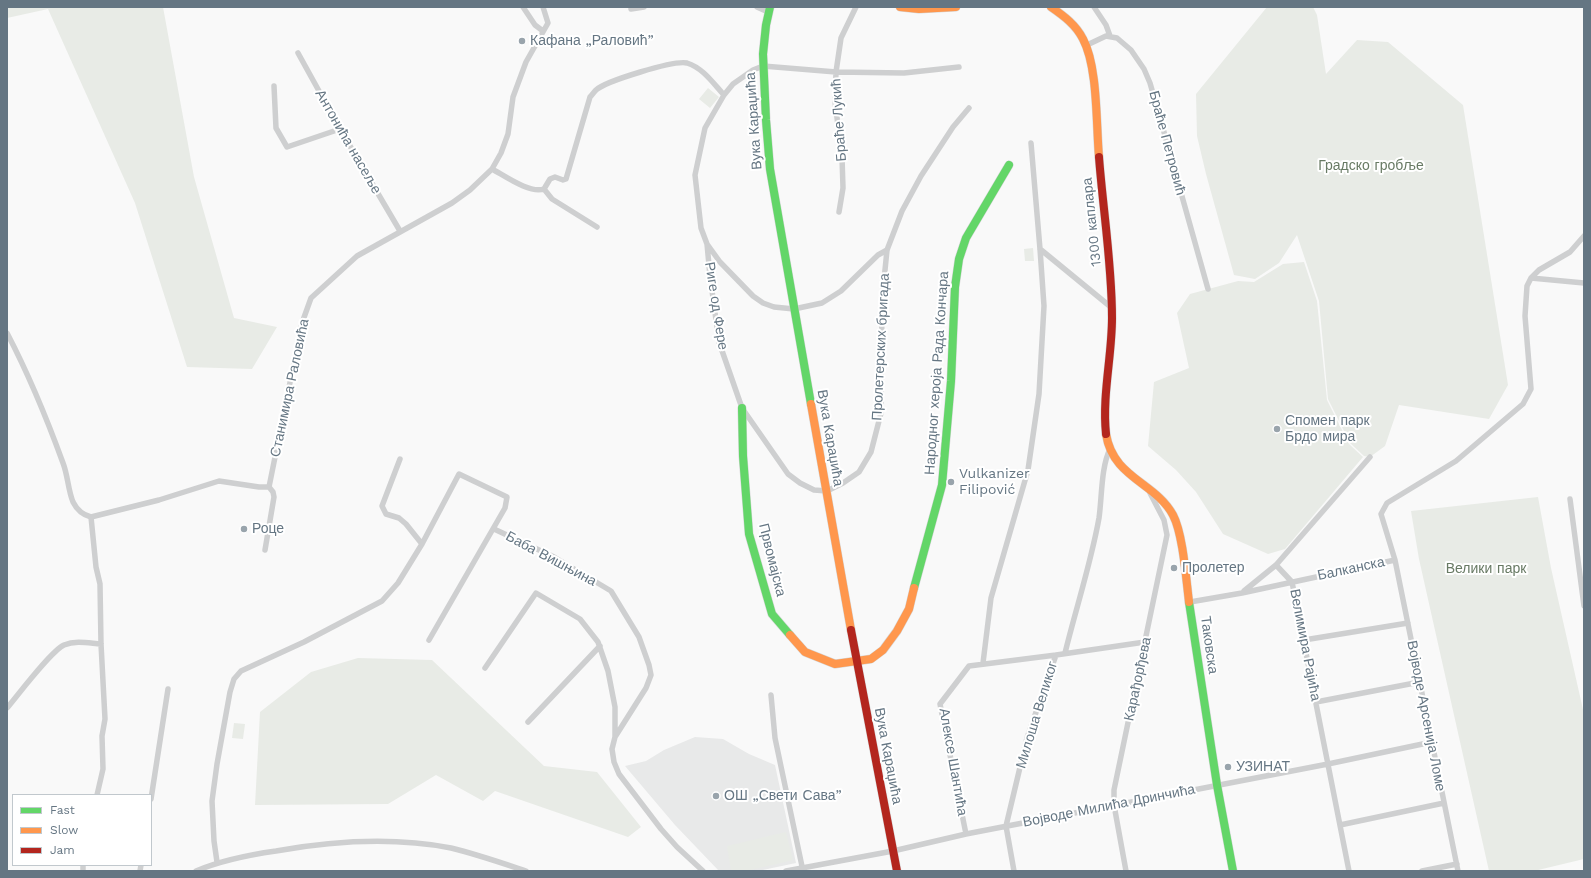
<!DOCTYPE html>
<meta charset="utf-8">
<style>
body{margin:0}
#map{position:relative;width:1591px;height:878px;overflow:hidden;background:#f9f9f9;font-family:"Work Sans",sans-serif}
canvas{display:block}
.frame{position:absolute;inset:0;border:8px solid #657683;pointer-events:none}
.legend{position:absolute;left:12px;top:794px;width:140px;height:72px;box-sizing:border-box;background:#fff;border:1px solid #c1c8cd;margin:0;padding:5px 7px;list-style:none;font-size:12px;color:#657683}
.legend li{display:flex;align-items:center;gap:8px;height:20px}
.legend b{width:20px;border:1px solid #c1c8cd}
</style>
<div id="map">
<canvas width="1591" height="878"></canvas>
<div class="frame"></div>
<ul class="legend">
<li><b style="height:5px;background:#63d668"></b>Fast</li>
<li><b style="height:5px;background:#ff974d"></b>Slow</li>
<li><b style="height:5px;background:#b3261e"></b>Jam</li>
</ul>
</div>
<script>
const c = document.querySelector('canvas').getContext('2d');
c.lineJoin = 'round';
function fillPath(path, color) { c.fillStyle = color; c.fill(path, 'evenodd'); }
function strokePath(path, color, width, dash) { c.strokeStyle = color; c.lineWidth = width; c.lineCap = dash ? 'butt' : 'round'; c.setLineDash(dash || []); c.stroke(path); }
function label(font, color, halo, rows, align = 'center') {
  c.font = font + ' "Work Sans",sans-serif'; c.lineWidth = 4; c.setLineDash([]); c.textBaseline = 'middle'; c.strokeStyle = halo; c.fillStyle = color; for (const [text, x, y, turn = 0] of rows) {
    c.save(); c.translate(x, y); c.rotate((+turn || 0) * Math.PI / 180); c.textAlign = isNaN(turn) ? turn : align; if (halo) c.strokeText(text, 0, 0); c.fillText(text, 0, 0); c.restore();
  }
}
fillPath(new Path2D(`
 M 695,737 L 723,739 L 749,754 L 775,765 L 796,863 L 758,871 L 719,871 L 675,825 L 625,766 L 646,761 L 664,750 Z`), '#e8e9e9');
fillPath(new Path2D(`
 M 7,7 L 163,7 L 194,177 L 234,318 L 277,327 L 252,369 L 187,367 L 135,203 L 48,9 L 7,18 Z
 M 1267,7 L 1313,7 L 1317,15 L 1326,74 L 1357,40 L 1388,42 L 1463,105 L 1508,385 L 1489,419 L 1399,405 L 1385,446 L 1370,457 L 1364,456 L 1350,443 L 1328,399 L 1319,301 L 1297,235 L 1279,263 L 1255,279 L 1234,275 L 1206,174 L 1197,136 L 1196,94 Z
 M 708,88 L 719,97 L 710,108 L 699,99 Z
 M 1033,248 L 1034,261 L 1025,261 L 1024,249 Z
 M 1304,262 L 1317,301 L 1327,400 L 1349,444 L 1363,457 L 1285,549 L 1268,554 L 1223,534 L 1196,492 L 1176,470 L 1148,446 L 1154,382 L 1189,368 L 1177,313 L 1190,294 L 1238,281 L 1254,282 L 1283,264 Z
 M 1538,497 L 1551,568 L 1584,714 L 1584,859 L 1534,871 L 1489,871 L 1419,559 L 1411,511 Z
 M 358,658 L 432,660 L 544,766 L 597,772 L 641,827 L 628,837 L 495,791 L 483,801 L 436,775 L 388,804 L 255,805 L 260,712 L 311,672 Z
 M 234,723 L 245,724 L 243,739 L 232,738 Z
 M 786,832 L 793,860 L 747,871 L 731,871 L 727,846 Z`), '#e8ebe6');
const fast = new Path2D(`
 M 770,7 L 766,25 L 763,54 L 766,120 L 770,169 L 811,404
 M 742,408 L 743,456 L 749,534 L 772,614 L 790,635
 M 914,588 L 942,485 L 951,381 L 955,287 L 959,259 L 966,238 L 1009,165
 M 1189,602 L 1217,785 L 1233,871`);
const slow = new Path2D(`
 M 900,7 L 919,9 L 956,7
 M 1051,7 C 1064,16 1076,25 1083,39 C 1098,67 1096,124 1099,157
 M 811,404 L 851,630
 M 1106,434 C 1113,478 1155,482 1173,515 C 1183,534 1186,578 1189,602
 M 790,635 L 805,652 L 835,664 L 871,659 L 883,650 L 897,631 L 909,609 L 914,588`);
const jam = new Path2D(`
 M 1099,157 C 1103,210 1112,264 1112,318 C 1112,356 1102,395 1106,434
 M 851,630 L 897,871`);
strokePath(fast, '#d5d6d7', 9);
strokePath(slow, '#d5d6d7', 9);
strokePath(jam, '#d5d6d7', 9);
strokePath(new Path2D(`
 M 523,7 L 535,25 L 543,31
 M 757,7 L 768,12
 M 1094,7 L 1106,25 L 1110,36
 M 631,9 L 644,7
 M 1087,45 L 1106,36 L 1117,38 L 1131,50 L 1144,69 L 1150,83 L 1162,125 L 1208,289
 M 298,53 L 340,129 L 400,231
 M 274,86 L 276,128 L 287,147 L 340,129
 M 492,169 C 505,176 530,194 544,189 L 550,179 L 555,177 L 563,180 L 566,179 L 590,97 C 592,95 594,92 596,90 C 606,81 674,60 687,63 C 703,68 713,83 724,95
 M 544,189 L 552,199 L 597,227
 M 839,212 L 843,188 L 842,157 L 835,102 L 836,72 L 841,38 L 856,7
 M 707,244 L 710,276 L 719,342 L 742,408 L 788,474 L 800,483 L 814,490 L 827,491 L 843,483 L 859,472 L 871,452 L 881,413 L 882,300 L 887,250 L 902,211 L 921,176 L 953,127 L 969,108
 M 1040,249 L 1112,308
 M 887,250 L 878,255 L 841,291 L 822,303 L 794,309 L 774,307 L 763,303 L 753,296 L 720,262 L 707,244 L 701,228 L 695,175 L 705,128 L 724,95 L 733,84 L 753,70 L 763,66 L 836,72 L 904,73 L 959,67
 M 1531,278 L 1584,283
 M 7,333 C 29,375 47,419 63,463 C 68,476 68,490 73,502 C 77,510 83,515 91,517 L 159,500 L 219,481 L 259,487 L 269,487
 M 400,459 L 382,506 L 386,514 L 399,518 L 406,524 L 422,544
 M 269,487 L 302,323 L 311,298 L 357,256 L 452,203 L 470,190 L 492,169 L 501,153 L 508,134 L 513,97 L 526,62 L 548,23 L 543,7
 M 1570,499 L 1584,606
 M 91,517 L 96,567 L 100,584 L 101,644 L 105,719 L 102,736 L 103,769 L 97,795
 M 494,529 L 554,557 L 611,591 L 639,637 L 649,665 L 651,675 L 646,688 L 615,737 L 612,749 L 614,762 L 619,774 L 661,829 L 677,847 L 703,871
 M 265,550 L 274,497 L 273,492 L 269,487
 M 1276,565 L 1292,582 L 1349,871
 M 1244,591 L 1276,565 L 1370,457
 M 1190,602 L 1242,593 L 1395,560
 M 1304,640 L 1408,623
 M 1065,653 C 1076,608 1091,563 1099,518 C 1102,497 1101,467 1110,449
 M 983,663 L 991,598 L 1028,470 L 1039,394 L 1044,306 L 1040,249 L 1031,143
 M 485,668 L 536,593 L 580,619 L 598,642 L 608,671 L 615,707 L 615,737
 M 771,695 L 775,738 L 803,871
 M 1316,702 L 1420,682
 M 7,708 C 18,695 51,651 64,645 C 76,640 88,643 101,644
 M 528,722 L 600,646
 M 151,799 L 168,689
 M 1340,825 L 1444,803
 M 966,834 L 948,745 L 940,704 L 969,666 L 1056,655
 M 217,862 L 214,841 L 212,801 L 217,764 L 230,692 L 234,679 L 241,671 L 304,642 L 382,601 L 398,583 L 422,544 L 459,474 L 507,497 L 505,508 L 429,640
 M 83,865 L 83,871
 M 140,871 L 141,865
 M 196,871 C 222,860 248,855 276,851 C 332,841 394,837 451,848 C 476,854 502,863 526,871
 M 786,871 L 893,851 L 966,834 L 1328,764 L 1432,742
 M 1014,871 L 1006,826 L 1027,738 L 1056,655 L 1145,642
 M 1126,871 L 1114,805 L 1114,790 L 1167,535 L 1164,520 L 1150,493
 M 1422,871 L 1457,864
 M 1458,871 L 1395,560 L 1381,514 L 1387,503 L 1456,461 L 1523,404 L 1531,389 L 1525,316 L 1527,286 L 1531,278 L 1539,270 L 1570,252 L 1584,236`), '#cecfd0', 5.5);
strokePath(fast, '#63d668', 8);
strokePath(slow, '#ff974d', 8);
strokePath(jam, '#b3261e', 8);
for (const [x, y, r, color] of [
 [522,41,4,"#99a4ac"],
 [1277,429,4,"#99a4ac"],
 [951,482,4,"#99a4ac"],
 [244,529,4,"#99a4ac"],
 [1174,568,4,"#99a4ac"],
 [1228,767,4,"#99a4ac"],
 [716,796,4,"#99a4ac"]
]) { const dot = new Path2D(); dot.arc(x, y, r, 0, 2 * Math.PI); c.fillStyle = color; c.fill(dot); strokePath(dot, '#fff', 1.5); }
label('14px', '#657683', '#fff', [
 ["Кафана „Раловић”",530,41],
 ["Спомен парк",1285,421],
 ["Брдо мира",1285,437],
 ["Vulkanizer",959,474],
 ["Filipović",959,490],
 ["Роце",252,529],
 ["Пролетер",1182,568],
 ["УЗИНАТ",1236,767],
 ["ОШ „Свети Сава”",724,796]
], 'left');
label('14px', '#657683', '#fff', [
 ["Браће Лукић",839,120,-94],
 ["Вука Караџића",754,121,-94],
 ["Антонића насеље",348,142,60],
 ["Браће Петровић",1167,143,75],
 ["1300 каплара",1092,222,-96],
 ["Риге од Фере",716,306,81],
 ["Пролетерских бригада",881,347,-87],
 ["Народног хероја Рада Кончара",937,373,-86],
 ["Станимира Раловића",290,388,-78],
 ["Вука Караџића",830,438,80],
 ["Баба Вишњина",551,559,28],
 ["Првомајска",772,560,76],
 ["Балканска",1351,569,-12],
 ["Таковска",1209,645,82],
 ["Велимира Рајића",1305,645,79],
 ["Карађорђева",1138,679,-78],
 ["Милоша Великог",1037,715,-73],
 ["Војводе Арсенија Ломе",1426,716,79],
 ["Вука Караџића",888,756,79],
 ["Алексе Шантића",953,762,80],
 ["Војводе Милића Дринчића",1109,806,-11]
]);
label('14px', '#687a64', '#fff', [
 ["Градско гробље",1371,166],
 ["Велики парк",1486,569]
]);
</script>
